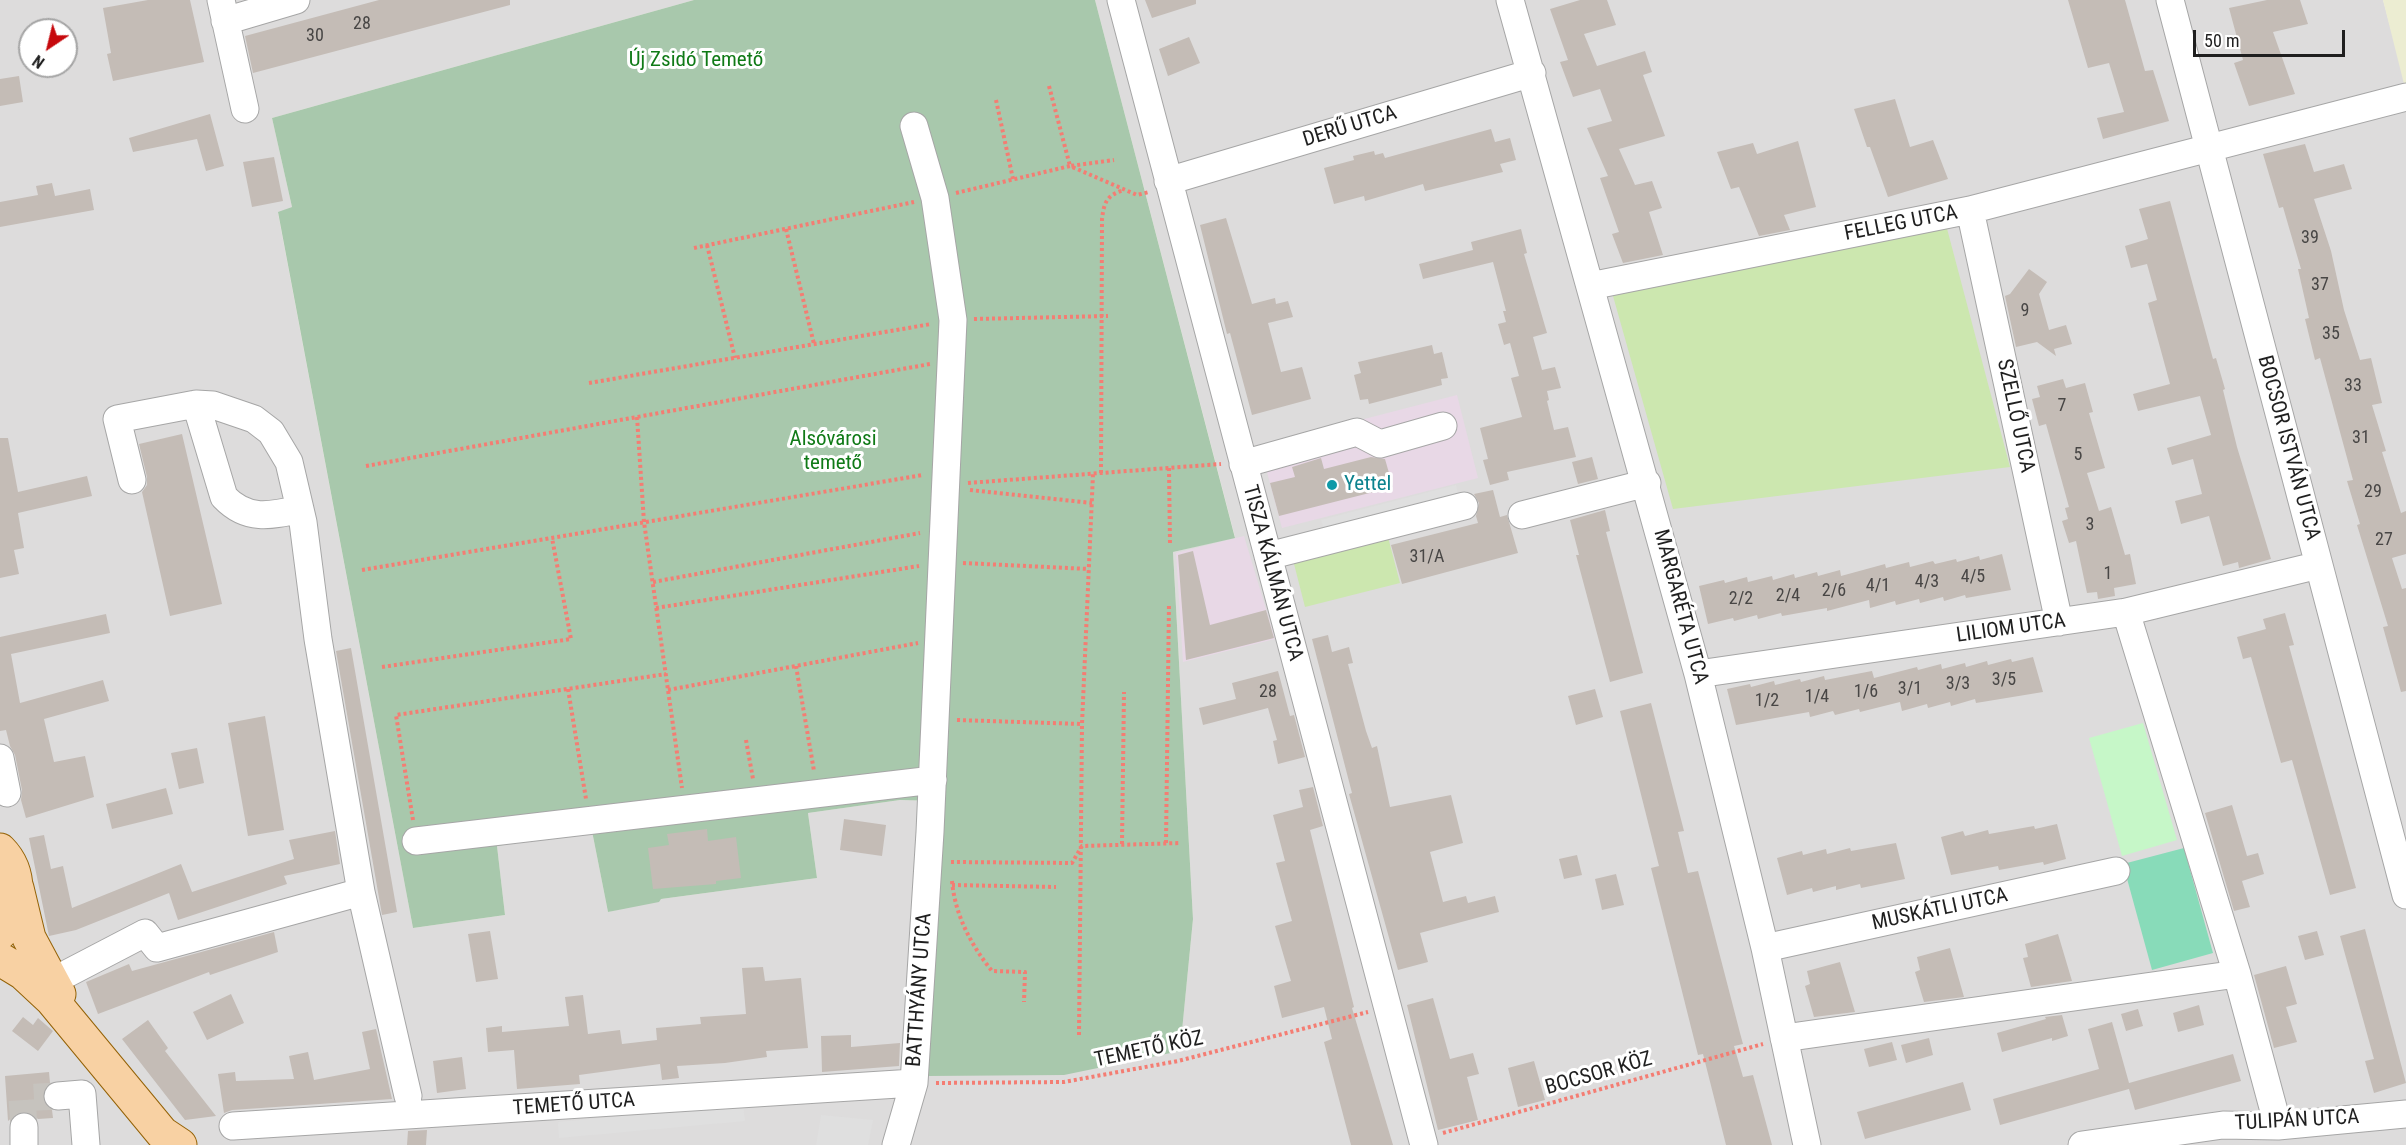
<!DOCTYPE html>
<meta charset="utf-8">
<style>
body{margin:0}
#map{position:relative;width:2406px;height:1145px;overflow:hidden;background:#f0ece6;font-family:"Roboto Condensed",sans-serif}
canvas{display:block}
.north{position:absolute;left:18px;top:18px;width:60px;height:60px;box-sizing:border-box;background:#fff;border:2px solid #a5a5a5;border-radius:50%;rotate:215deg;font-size:16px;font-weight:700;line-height:24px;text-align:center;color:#1f1f1f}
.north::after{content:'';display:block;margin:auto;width:21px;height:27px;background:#c6090d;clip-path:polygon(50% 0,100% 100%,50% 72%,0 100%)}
.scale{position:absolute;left:2193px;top:30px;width:152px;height:27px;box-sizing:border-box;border:3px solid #1f1f1f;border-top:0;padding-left:8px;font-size:18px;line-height:21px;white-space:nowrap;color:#1f1f1f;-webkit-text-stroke:4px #fff;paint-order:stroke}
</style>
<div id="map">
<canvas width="2406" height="1145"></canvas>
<div class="north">N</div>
<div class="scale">50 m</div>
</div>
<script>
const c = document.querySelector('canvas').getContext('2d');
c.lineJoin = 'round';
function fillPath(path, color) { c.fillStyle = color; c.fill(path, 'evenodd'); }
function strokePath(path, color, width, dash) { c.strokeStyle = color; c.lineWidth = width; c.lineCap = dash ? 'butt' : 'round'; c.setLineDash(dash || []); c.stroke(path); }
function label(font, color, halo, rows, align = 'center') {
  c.font = font + ' "Roboto Condensed",sans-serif'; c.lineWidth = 6; c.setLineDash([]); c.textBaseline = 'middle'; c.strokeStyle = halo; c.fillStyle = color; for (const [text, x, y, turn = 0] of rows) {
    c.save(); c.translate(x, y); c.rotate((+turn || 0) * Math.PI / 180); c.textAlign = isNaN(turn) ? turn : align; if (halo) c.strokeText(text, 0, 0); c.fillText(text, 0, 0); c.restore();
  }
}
fillPath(new Path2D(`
 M 0,0 L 694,0 L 272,118 L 292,207 L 278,213 L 413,928 L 505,915 L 497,846 L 592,831 L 608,912 L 661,899 L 817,878 L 808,813 L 900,800 L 938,801 L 1180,1050 L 1193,919 L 1173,552 L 1235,537 L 1095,0 L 2383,0 L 2406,84 L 2406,1145 L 0,1145 ZM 30,30 L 66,30 L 66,66 L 30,66 Z`), '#dddcdc');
fillPath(new Path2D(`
 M 1457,395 L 1478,478 L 1282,528 L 1260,446 Z
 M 1244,536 L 1275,639 L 1183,662 L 1176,553 Z`), '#e8d8e6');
fillPath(new Path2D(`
 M 2383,0 L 2406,0 L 2406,84 L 2404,84 Z`), '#ecedd2');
fillPath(new Path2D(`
 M 1945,221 L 2010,467 L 1673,509 L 1613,296 Z
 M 1388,537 L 1400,583 L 1305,607 L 1293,560 Z`), '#cce7af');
fillPath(new Path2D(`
 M 694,0 L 1095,0 L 1235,538 L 1173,552 L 1193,919 L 1180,1051 L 1064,1075 L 927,1076 L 938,801 L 900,800 L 808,813 L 817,878 L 661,899 L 659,902 L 608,912 L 592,831 L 497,846 L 505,915 L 413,928 L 278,212 L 292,207 L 272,118 Z`), '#a8c8ac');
fillPath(new Path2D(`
 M 2143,723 L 2177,840 L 2122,856 L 2089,738 Z`), '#c6f7c8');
fillPath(new Path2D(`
 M 2184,848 L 2213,953 L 2152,970 L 2123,864 Z`), '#88dbb9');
fillPath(new Path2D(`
 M 1456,485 L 1463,512 L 1329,547 L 1321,520 Z
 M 743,1105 L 745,1121 L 559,1138 L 558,1122 Z
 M 821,1115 L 873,1120 L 868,1145 L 816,1145 Z`), '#dfdfdf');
fillPath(new Path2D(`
 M 148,0 L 190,0 L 204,62 L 113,81 L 107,54 L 111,53 L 103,8 Z
 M 379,0 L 510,0 L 510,5 L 253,73 L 245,36 Z
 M 1145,0 L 1196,0 L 1196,4 L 1152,18 Z
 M 1580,0 L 1607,0 L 1616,25 L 1584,34 L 1597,66 L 1645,51 L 1652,72 L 1643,75 L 1665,136 L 1619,149 L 1635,185 L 1652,181 L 1662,208 L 1649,212 L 1663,255 L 1623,263 L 1612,234 L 1619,232 L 1600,178 L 1608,176 L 1587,128 L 1612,121 L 1600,89 L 1573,97 L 1560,62 L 1568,60 L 1550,9 Z
 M 2068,0 L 2125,0 L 2145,71 L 2153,70 L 2169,121 L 2103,139 L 2097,118 L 2124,112 L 2109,63 L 2088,68 Z
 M 2267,0 L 2300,0 L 2308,24 L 2273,32 L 2295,94 L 2249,106 L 2234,63 L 2243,60 L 2229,8 Z
 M 1189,37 L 1200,63 L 1168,76 L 1159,49 Z
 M 19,76 L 23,102 L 0,106 L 0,79 Z
 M 1895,99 L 1910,147 L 1933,140 L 1948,179 L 1888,197 L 1870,147 L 1867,147 L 1854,109 Z
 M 210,114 L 224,166 L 206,171 L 197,139 L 133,152 L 129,138 Z
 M 1491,129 L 1495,142 L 1510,138 L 1516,160 L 1500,164 L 1503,172 L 1425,191 L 1423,184 L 1365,201 L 1364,196 L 1334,204 L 1324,168 L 1354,160 L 1353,156 L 1374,151 L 1375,155 L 1383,153 L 1385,158 Z
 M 1798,141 L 1816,207 L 1784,215 L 1790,230 L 1759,236 L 1739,187 L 1731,189 L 1717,152 L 1753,143 L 1757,154 Z
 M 2305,144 L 2314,172 L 2344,164 L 2352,189 L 2314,199 L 2331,251 L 2344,310 L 2360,360 L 2371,358 L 2382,403 L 2372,405 L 2386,451 L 2382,452 L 2401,513 L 2406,511 L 2406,554 L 2392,558 L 2402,589 L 2406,588 L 2406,691 L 2401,692 L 2383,627 L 2388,626 L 2357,525 L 2360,524 L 2347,481 L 2353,480 L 2320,358 L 2315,360 L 2305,319 L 2309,318 L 2298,269 L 2301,269 L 2283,207 L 2279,208 L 2263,154 Z
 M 274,157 L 283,201 L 252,207 L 243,162 Z
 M 52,183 L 55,196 L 90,189 L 94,210 L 0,227 L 0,202 L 38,195 L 36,186 Z
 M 2170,201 L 2213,359 L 2216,358 L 2225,389 L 2223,390 L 2237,447 L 2271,559 L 2239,568 L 2238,562 L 2223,566 L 2209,516 L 2181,524 L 2175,501 L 2202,494 L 2193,459 L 2172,465 L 2167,448 L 2211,435 L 2200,396 L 2138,411 L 2133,394 L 2170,384 L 2148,303 L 2157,300 L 2147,264 L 2131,268 L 2125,246 L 2148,239 L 2139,209 Z
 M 1226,218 L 1252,304 L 1275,298 L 1276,304 L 1288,301 L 1293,317 L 1268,323 L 1281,372 L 1302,367 L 1311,399 L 1252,415 L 1230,333 L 1227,334 L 1200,225 Z
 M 1521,229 L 1527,253 L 1524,254 L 1547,333 L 1533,337 L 1542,370 L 1555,367 L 1561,388 L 1547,391 L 1549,400 L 1547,401 L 1554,430 L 1568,427 L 1576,457 L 1507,472 L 1509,480 L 1490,485 L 1483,460 L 1488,459 L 1480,428 L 1522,417 L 1511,378 L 1519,376 L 1510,343 L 1504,345 L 1498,324 L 1506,322 L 1503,311 L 1506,311 L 1493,262 L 1423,279 L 1419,264 L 1473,250 L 1471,242 Z
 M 2029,269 L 2047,282 L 2039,294 L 2049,330 L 2066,325 L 2072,344 L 2054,349 L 2056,356 L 2037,342 L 2016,347 L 2005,296 L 2010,294 Z
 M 1432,345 L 1434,354 L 1442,352 L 1448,378 L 1441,379 L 1442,385 L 1369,404 L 1368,399 L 1360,400 L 1354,375 L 1361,373 L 1358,362 Z
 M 2063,379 L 2066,388 L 2085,383 L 2093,412 L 2089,413 L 2105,468 L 2087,473 L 2099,511 L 2111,507 L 2125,555 L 2130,554 L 2136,584 L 2114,588 L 2115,596 L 2098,599 L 2097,592 L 2087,593 L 2076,541 L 2069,543 L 2062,521 L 2068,519 L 2065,508 L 2069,507 L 2046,424 L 2039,426 L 2032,399 L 2040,397 L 2037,386 Z
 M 182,434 L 222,604 L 170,616 L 142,492 L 147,485 L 147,477 L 139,444 Z
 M 0,438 L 8,438 L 18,492 L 87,476 L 92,496 L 18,513 L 24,548 L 14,550 L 19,574 L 0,578 Z
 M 1371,457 L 1385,459 L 1393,487 L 1279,516 L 1270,483 L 1295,477 L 1292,467 L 1321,458 L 1324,469 Z
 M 1592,457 L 1598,479 L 1578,484 L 1572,462 Z
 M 1493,490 L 1500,517 L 1507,515 L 1518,553 L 1402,584 L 1391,545 L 1478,523 L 1476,516 L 1479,503 L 1474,494 Z
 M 1605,510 L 1610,531 L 1606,532 L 1643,673 L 1610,682 L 1576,555 L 1579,555 L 1570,520 Z
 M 1193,551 L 1210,625 L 1266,610 L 1274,638 L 1186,660 L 1178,555 Z
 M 2002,554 L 2011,590 L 1966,598 L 1965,595 L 1944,601 L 1943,597 L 1920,603 L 1919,599 L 1896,605 L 1895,601 L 1870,608 L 1869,600 L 1827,611 L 1827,608 L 1782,616 L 1781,613 L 1758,619 L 1757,615 L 1734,621 L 1733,618 L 1708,624 L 1699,586 L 1724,580 L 1725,583 L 1747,577 L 1748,582 L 1772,576 L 1773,580 L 1794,574 L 1795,578 L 1817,572 L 1818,576 L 1840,570 L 1841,576 L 1885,564 L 1886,568 L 1909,562 L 1910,567 L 1933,561 L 1935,564 L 1956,559 L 1957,562 L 1979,556 L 1980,560 Z
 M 2285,613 L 2294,645 L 2289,646 L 2356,888 L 2330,895 L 2292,760 L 2281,763 L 2251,657 L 2243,659 L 2237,637 L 2266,629 L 2263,619 Z
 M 106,614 L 110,633 L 11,654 L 20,703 L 103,680 L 109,701 L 44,719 L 54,762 L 85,756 L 94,797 L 26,818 L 21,800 L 22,790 L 15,755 L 10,746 L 6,730 L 0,731 L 0,637 Z
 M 1328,635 L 1332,652 L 1349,647 L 1353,663 L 1348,664 L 1366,731 L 1372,748 L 1377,746 L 1390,807 L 1451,795 L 1463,843 L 1430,852 L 1443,902 L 1466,896 L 1468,903 L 1495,896 L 1499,912 L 1420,933 L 1428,962 L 1398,970 L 1349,794 L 1352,793 L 1312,639 Z
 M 351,648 L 397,912 L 382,915 L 336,651 Z
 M 2033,657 L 2043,692 L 1976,703 L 1975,699 L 1951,706 L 1950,702 L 1928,708 L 1927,704 L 1902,711 L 1900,702 L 1860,712 L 1859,709 L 1835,715 L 1833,711 L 1810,717 L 1809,712 L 1736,725 L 1727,689 L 1750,684 L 1751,687 L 1774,681 L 1775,685 L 1800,679 L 1801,682 L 1824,676 L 1825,680 L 1872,671 L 1874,678 L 1917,667 L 1918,670 L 1941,664 L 1942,669 L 1965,663 L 1966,667 L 1987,661 L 1988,665 L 2011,659 L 2012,662 Z
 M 1278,671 L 1290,716 L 1294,715 L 1305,757 L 1278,764 L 1273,741 L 1277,740 L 1268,708 L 1203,725 L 1199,708 L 1236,699 L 1232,683 Z
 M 1595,689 L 1603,717 L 1576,725 L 1568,696 Z
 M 1651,703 L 1684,831 L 1678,832 L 1688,873 L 1698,871 L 1740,1033 L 1743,1044 L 1734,1046 L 1743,1077 L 1753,1075 L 1772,1145 L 1726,1145 L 1703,1054 L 1698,1055 L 1651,868 L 1659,866 L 1620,711 Z
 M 265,716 L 284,830 L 248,836 L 228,723 Z
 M 197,748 L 204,783 L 179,789 L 171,753 Z
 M 1313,787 L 1323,826 L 1310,830 L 1354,1007 L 1352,1008 L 1393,1145 L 1351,1145 L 1324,1042 L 1332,1039 L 1324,1007 L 1282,1018 L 1274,986 L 1291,981 L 1275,926 L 1292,921 L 1276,863 L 1285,861 L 1273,815 L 1303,807 L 1299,790 Z
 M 166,788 L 173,814 L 112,829 L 106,804 Z
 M 2232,805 L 2247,856 L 2258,853 L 2264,874 L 2242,881 L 2250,907 L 2234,911 L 2205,813 Z
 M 844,819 L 886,825 L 882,856 L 840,850 Z
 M 2057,824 L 2066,859 L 2044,865 L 2043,862 L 1999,870 L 1998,866 L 1951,875 L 1941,837 L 1963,831 L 1965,836 L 1988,830 L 1989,834 L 2034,826 L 2035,829 Z
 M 707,829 L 708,841 L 736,837 L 741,878 L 716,881 L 716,884 L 653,889 L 648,848 L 669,845 L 667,834 Z
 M 335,831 L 340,864 L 284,876 L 287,884 L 178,920 L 169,893 L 76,930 L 49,936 L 29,838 L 44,835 L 51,869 L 63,866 L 72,908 L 181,864 L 192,892 L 294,859 L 289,840 Z
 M 1896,843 L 1905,879 L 1861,888 L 1860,884 L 1836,890 L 1836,886 L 1813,892 L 1812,888 L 1787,895 L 1777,858 L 1802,851 L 1803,855 L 1826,849 L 1827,854 L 1850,848 L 1851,851 Z
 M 1577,855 L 1582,875 L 1564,879 L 1559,859 Z
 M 1616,874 L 1624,905 L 1602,910 L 1595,879 Z
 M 2365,929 L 2406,1083 L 2374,1093 L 2365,1061 L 2374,1059 L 2340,936 Z
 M 490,931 L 498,979 L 476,982 L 468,934 Z
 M 2317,931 L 2324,955 L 2305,960 L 2298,936 Z
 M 274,932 L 278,952 L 210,975 L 209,972 L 98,1014 L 86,982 L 129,964 L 132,971 Z
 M 2058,934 L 2072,981 L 2031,987 L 2023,958 L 2028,957 L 2025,944 Z
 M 1950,948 L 1964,997 L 1924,1002 L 1915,972 L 1920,970 L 1917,957 Z
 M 1840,962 L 1855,1012 L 1814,1017 L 1805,986 L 1810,984 L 1807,971 Z
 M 2286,966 L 2297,1004 L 2286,1007 L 2297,1042 L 2274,1048 L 2254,975 Z
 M 763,967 L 765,981 L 801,978 L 808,1048 L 766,1051 L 767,1057 L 725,1063 L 677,1066 L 679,1078 L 662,1080 L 660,1064 L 579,1075 L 580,1084 L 517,1089 L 514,1050 L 488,1052 L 486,1028 L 502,1026 L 502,1032 L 569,1026 L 565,997 L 583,995 L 588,1034 L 620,1030 L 622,1044 L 657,1040 L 656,1028 L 701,1024 L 700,1017 L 746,1014 L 742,968 Z
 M 231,994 L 244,1023 L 207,1040 L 193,1012 Z
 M 1433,998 L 1450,1059 L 1473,1053 L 1479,1074 L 1467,1077 L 1478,1120 L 1438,1130 L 1407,1005 Z
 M 2199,1005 L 2204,1025 L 2178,1032 L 2173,1013 Z
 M 2138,1009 L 2143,1026 L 2126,1031 L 2121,1014 Z
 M 2062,1015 L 2068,1036 L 2052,1041 L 2052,1038 L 2002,1052 L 1997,1033 L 2046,1019 L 2045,1017 Z
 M 23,1017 L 33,1025 L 38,1018 L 53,1031 L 38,1051 L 12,1031 Z
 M 148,1020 L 168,1048 L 165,1051 L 216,1116 L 185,1120 L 122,1039 Z
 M 2112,1022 L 2129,1083 L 2233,1054 L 2241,1081 L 2135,1110 L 2129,1089 L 2000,1125 L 1993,1099 L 2099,1069 L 2088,1029 Z
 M 376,1029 L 392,1099 L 232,1110 L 224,1113 L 218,1074 L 235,1072 L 236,1081 L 294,1079 L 289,1056 L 308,1052 L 314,1080 L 370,1069 L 362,1032 Z
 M 851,1035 L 851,1047 L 900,1043 L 899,1066 L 822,1072 L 821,1036 Z
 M 1929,1038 L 1933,1055 L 1906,1063 L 1901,1045 Z
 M 1892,1042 L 1897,1060 L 1869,1067 L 1864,1049 Z
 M 462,1057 L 466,1089 L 437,1093 L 433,1061 Z
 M 1534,1061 L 1545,1100 L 1518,1107 L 1508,1068 Z
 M 49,1072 L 50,1083 L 44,1089 L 42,1097 L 45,1105 L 52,1110 L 53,1118 L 38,1119 L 31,1113 L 23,1111 L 16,1114 L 8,1121 L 5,1076 Z
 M 1963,1082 L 1971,1110 L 1865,1139 L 1857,1112 Z
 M 427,1130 L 426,1145 L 407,1145 L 408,1131 Z`), '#c4bcb6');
strokePath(new Path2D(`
 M 24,1127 L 22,1098 L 58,1096`), '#c6c3be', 27, [27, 14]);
const minor = new Path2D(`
 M 221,0 L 245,109
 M 1121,0 L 1424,1145
 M 1510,0 L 1698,674 L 1765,948 L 1807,1145
 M 2170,0 L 2406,895
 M 225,21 L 296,0
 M 1168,181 L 1532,73
 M 1970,210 L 2059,622
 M 1590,286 L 1970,210 L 2406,97
 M 196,404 L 224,497 C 247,521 270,516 300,509
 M 1243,464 L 1357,432 L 1380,444 L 1443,426
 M 132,480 L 117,419 L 196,404 L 213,405 L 254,419 L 271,432 L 289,462 L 303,522 L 318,639 L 361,892 L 408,1096
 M 1522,515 L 1647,483
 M 1268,556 L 1464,506
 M 2126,612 L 2237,974 L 2278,1126
 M 1698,674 L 2126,612 L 2319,565
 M 0,758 L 7,793
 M 416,841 L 933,780
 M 1765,948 L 2116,871
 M 51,982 L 145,933 L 157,948 L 361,892
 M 1784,1038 L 2237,974
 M 58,1096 L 82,1094 L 86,1145
 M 233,1126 L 914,1083
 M 24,1127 L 24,1145
 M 896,1145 L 914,1083 L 930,832 L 953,320 L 935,198 L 914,126
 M 2082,1145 L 2223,1125 L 2278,1126 L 2406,1114`);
const major = new Path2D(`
 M 0,850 C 22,872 21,910 0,933
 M 17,888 L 29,938 L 59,994
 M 0,959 L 23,973 L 52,1000 L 162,1133 L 180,1145`);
strokePath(minor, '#a6a6a6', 29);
strokePath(major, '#946206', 35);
strokePath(new Path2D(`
 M 1049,86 L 1070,166 L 1114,160
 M 996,100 L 1013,179
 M 956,193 L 1070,166 L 1137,195 L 1149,192
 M 786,229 L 814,344
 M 707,245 L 735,358
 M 694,248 L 914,202
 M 974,319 L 1108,316
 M 589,383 L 931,324
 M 637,417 L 644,522 L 682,788
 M 366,466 L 930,364
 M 1169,468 L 1170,544
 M 1101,473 L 1102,219 C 1104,202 1107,195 1124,190
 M 968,483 L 1221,464
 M 970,490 L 1092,503
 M 963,563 L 1089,569
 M 362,570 L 923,475
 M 653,582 L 920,533
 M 656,608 L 919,566
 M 796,666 L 814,771
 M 382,667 L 571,639 L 552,538
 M 568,689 L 586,799
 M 668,690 L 918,643
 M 957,720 L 1082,724
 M 746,740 L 753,779
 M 413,820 L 396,715 L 666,674
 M 1166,843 L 1169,603
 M 1122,844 L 1124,692
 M 951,862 L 1072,863 L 1082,846 L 1181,843
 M 952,881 C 955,915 971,945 992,971 L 1025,972 L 1024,1002
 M 952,885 L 1056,887
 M 1079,1035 L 1082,724 L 1093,474
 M 936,1083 L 1064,1082 L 1178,1061 L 1368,1012
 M 1443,1133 L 1763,1044`), '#f47d73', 4, [3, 3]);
strokePath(minor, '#fff', 27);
strokePath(major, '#f8d1a3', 33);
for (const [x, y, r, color] of [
 [1332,485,6,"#0f9aa8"]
]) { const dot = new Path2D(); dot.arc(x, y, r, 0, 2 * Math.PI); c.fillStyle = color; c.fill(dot); strokePath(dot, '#fff', 2); }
label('18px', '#484645', null, [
 ["28",362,24],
 ["30",315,36],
 ["39",2310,238],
 ["37",2320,285],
 ["9",2025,311],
 ["35",2331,334],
 ["33",2353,386],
 ["7",2062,406],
 ["31",2361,438],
 ["5",2078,455],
 ["29",2373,492],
 ["3",2090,525],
 ["27",2384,540],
 ["31/A",1427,557],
 ["1",2108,574],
 ["4/5",1973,577],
 ["4/3",1927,582],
 ["4/1",1878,586],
 ["2/6",1834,591],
 ["2/4",1788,596],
 ["2/2",1741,599],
 ["3/5",2004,680],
 ["3/3",1958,684],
 ["3/1",1910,689],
 ["28",1268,692],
 ["1/6",1866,692],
 ["1/4",1817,697],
 ["1/2",1767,701]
]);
label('21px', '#107a17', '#fff', [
 ["Új Zsidó Temető",696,61],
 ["Alsóvárosi",833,440],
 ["temető",833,464]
]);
label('21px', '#1f1f1f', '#fff', [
 ["DERŰ UTCA",1350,127,-17],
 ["FELLEG UTCA",1901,224,-11],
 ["SZELLŐ UTCA",2015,416,78],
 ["BOCSOR ISTVÁN UTCA",2288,448,75],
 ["TISZA KÁLMÁN UTCA",1272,573,75],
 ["MARGARÉTA UTCA",1680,607,75],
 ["LILIOM UTCA",2011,629,-8],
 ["MUSKÁTLI UTCA",1940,910,-12],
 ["BATTHYÁNY UTCA",920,990,-86],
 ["TEMETŐ KÖZ",1149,1050,-12],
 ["BOCSOR KÖZ",1599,1074,-16],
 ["TEMETŐ UTCA",574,1105,-4],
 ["TULIPÁN UTCA",2297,1121,-3]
]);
label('21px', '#0d838f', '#fff', [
 ["Yettel",1344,485]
], 'left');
</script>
